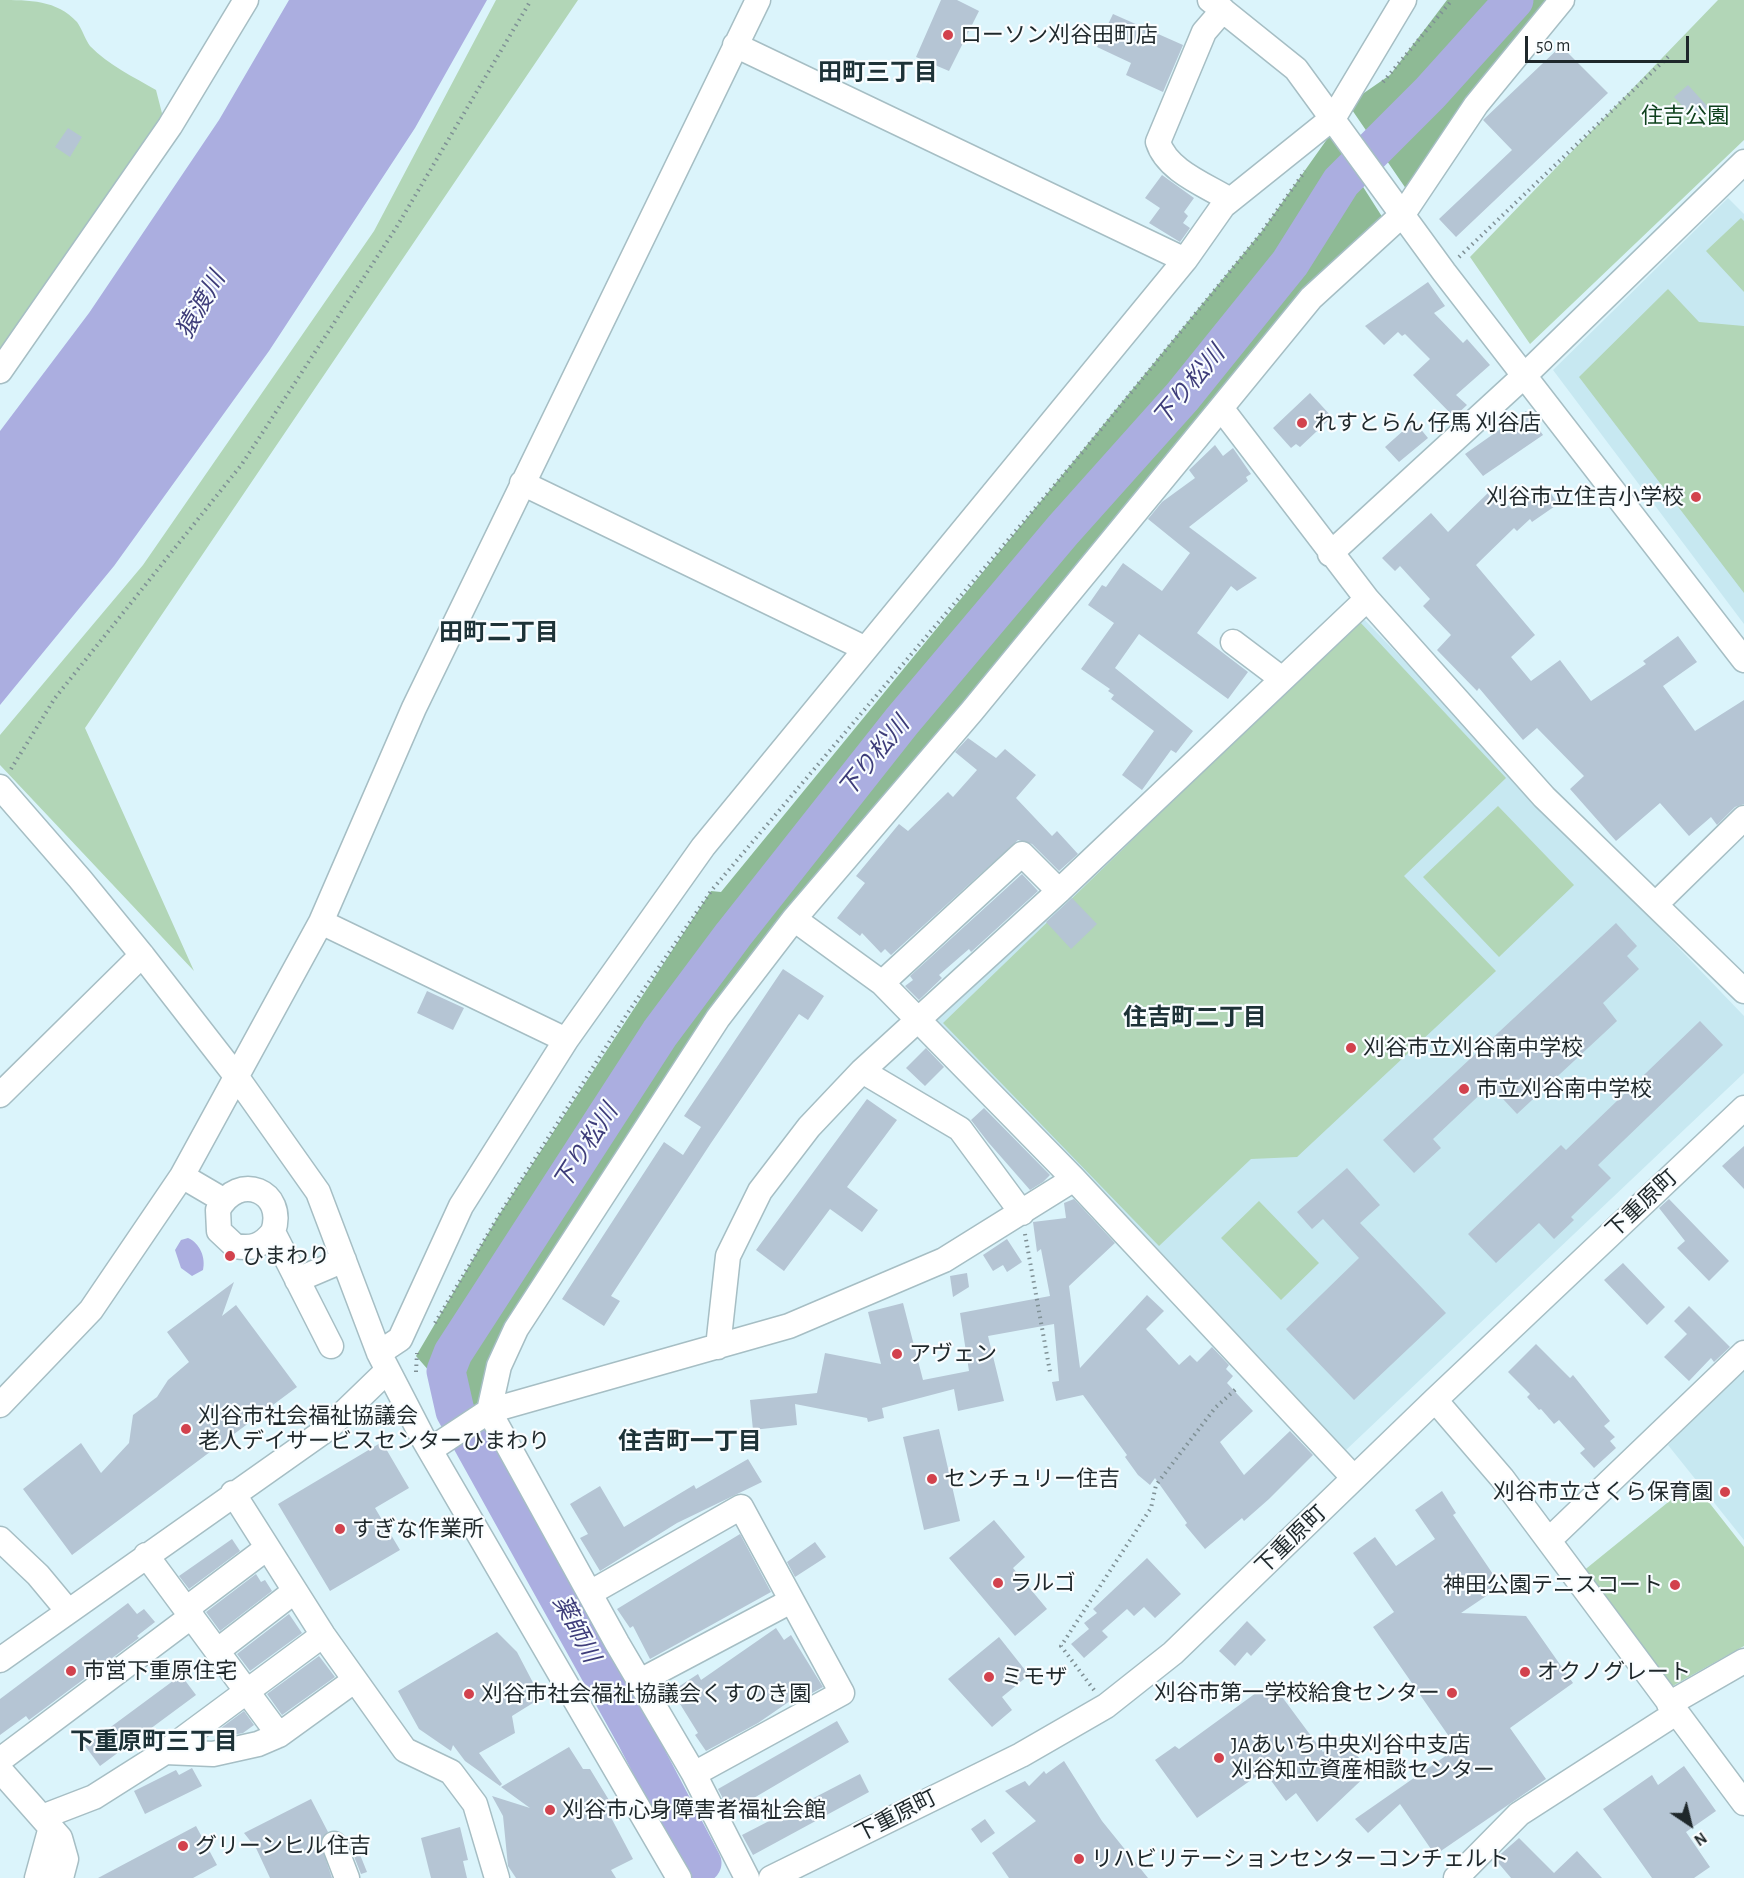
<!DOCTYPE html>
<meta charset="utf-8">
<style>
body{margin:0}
#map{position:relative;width:1744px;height:1878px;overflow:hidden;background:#dbf4fb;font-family:"Alegreya Sans",sans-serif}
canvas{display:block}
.north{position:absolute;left:1660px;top:1794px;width:60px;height:60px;-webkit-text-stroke:4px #f9fdff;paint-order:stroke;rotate:145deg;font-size:16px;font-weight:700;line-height:24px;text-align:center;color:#1f282b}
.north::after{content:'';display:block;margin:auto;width:21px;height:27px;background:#1f282b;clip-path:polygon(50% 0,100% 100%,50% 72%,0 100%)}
.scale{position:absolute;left:1525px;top:36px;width:164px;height:27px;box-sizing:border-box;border:3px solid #1f282b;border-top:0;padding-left:8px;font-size:18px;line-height:21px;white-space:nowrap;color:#1f282b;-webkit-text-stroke:4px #f9fdff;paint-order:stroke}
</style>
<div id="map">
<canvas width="1744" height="1878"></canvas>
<div class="north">N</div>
<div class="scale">50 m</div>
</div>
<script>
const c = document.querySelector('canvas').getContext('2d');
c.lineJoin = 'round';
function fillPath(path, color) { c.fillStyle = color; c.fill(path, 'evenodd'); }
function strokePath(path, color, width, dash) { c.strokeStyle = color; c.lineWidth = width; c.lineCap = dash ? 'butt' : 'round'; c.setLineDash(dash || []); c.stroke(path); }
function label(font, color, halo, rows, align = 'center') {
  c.font = font + ' "Alegreya Sans","Noto Sans JP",sans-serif'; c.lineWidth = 4.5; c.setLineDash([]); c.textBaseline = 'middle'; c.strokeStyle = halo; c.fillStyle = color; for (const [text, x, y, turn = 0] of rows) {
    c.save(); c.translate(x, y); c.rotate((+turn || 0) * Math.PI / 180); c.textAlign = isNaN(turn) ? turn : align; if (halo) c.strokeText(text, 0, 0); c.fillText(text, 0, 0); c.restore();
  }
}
fillPath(new Path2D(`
 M 1728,198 L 1744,214 L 1744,624 L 1553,370 Z
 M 1360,615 L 1744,1016 L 1744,1073 L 1346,1450 L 933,1022 Z
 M 1744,1370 L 1744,1540 L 1668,1445 Z`), '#c7e8f1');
fillPath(new Path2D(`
 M 0,0 C 29,0 57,0 77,22 C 82,29 85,39 90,46 C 108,65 134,77 156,90 L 164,121 L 0,358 Z
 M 496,0 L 578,0 L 85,728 L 194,971 L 0,765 L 0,735 L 143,565 L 374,231 Z
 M 1718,0 L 1744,0 L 1744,140 L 1530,344 L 1470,257 Z
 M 1741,218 L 1744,221 L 1744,292 L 1706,251 Z
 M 1668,289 L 1699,322 L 1744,326 L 1744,593 L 1579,377 Z
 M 1359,621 L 1506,778 L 1404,876 L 1496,971 L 1297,1157 L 1251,1159 L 1159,1246 L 943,1023 Z
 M 1498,806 L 1574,885 L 1499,957 L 1423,877 Z
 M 1259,1201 L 1319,1263 L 1281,1300 L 1221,1238 Z
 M 1693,1482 L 1744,1547 L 1744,1646 L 1669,1688 L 1582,1572 Z`), '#b2d6b7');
fillPath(new Path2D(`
 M 1447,0 L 1564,0 L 1413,199 L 1348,104 L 1390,75 Z
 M 1330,135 L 1388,226 L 802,911 L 516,1329 L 473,1421 L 416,1356 L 499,1215 L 711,891 L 721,892 L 1262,231 Z`), '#8eba95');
fillPath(new Path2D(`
 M 289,0 L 487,0 L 415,128 L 269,351 L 114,566 L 0,705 L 0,431 L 89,313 L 219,120 Z
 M 188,1238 C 200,1243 206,1258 203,1270 L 192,1276 L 181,1268 L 175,1250 L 181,1240 Z`), '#abaee0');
strokePath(new Path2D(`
 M 702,1863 L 635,1735 L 455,1411 L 446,1371 L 453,1353 L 660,1033 L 733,935 L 902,721 L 1063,530 L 1182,397 L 1290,263 L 1341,182 L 1430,93 L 1514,0`), '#abaee0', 39);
fillPath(new Path2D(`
 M 941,0 L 957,0 L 979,11 L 949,71 L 916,57 Z
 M 1113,14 L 1183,45 L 1163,92 L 1126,75 L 1131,63 L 1097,47 Z
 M 1561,46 L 1608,93 L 1456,237 L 1439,219 L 1512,150 L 1483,120 Z
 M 1688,85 L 1708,107 L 1695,119 L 1674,97 Z
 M 68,128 L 82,137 L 70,157 L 55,147 Z
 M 1162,175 L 1194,198 L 1184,212 L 1188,216 L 1183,223 L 1190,228 L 1180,242 L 1149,223 L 1160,208 L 1145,198 Z
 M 1428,282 L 1445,306 L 1434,313 L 1463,343 L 1467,339 L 1490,365 L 1456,395 L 1467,405 L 1454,417 L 1413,375 L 1430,359 L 1405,334 L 1402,336 L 1398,332 L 1384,345 L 1365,326 Z
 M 1310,393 L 1332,417 L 1300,447 L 1296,444 L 1291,448 L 1273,428 Z
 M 1526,411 L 1543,435 L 1483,476 L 1465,454 Z
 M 1414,421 L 1428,438 L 1399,462 L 1385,447 Z
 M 1215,445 L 1223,456 L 1233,448 L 1251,474 L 1246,477 L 1248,481 L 1189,527 L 1257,578 L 1237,591 L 1231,586 L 1197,633 L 1248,672 L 1228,699 L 1139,634 L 1115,668 L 1193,731 L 1176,753 L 1171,750 L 1142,790 L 1122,775 L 1154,731 L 1111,699 L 1114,695 L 1108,691 L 1110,689 L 1081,669 L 1114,623 L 1088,605 L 1102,585 L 1106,587 L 1123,563 L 1162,591 L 1190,553 L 1148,519 L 1162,502 L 1195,478 L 1189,470 Z
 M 1546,486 L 1558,504 L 1532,522 L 1530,519 L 1517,531 L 1514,528 L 1476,565 L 1535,635 L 1511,657 L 1531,681 L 1560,660 L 1591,701 L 1646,664 L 1643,661 L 1678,636 L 1697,662 L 1663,686 L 1695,731 L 1744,700 L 1744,804 L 1735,807 L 1717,825 L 1711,817 L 1689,836 L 1660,803 L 1616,841 L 1570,789 L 1584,776 L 1537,728 L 1523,740 L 1479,688 L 1477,691 L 1437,650 L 1451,635 L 1423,606 L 1430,599 L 1400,566 L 1395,571 L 1382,558 L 1431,513 L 1448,532 L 1492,489 L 1512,509 Z
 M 968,738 L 996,758 L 1005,749 L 1036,775 L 1016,798 L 1052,836 L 1057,831 L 1078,854 L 1059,871 L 1032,844 L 1018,840 L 891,955 L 885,949 L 881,953 L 862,933 L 860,936 L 837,918 L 865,883 L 856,876 L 899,824 L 908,831 L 948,792 L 953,797 L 977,770 L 955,752 Z
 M 1022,874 L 1038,891 L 971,952 L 969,949 L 939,975 L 942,978 L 919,1000 L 905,986 L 913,980 L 910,976 Z
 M 1072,898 L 1097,924 L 1071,949 L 1046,922 Z
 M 1616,923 L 1637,946 L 1627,956 L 1639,969 L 1603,1003 L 1617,1021 L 1517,1114 L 1490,1085 L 1433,1139 L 1441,1148 L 1414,1173 L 1383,1140 Z
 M 783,969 L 824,996 L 808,1020 L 799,1014 L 711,1143 L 611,1296 L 620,1301 L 604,1326 L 562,1299 L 664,1142 L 683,1155 L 701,1127 L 684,1116 Z
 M 427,991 L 464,1008 L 453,1030 L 417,1013 Z
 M 1700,1021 L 1723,1045 L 1598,1165 L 1611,1178 L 1571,1217 L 1574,1220 L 1554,1239 L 1539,1223 L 1496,1263 L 1468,1234 L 1561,1145 L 1566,1150 Z
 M 926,1048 L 944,1067 L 925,1086 L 906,1068 Z
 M 867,1099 L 897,1120 L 847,1187 L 878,1210 L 862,1232 L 830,1209 L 784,1271 L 756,1250 Z
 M 984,1108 L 1050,1175 L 1043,1182 L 1030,1190 L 988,1142 L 971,1120 Z
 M 1744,1146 L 1744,1189 L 1722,1166 Z
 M 1347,1168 L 1380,1205 L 1360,1223 L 1446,1313 L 1354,1400 L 1286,1329 L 1359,1258 L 1323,1219 L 1312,1229 L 1297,1212 Z
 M 1074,1199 L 1115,1243 L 1069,1286 L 1080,1368 L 1147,1295 L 1164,1311 L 1146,1329 L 1179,1365 L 1190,1355 L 1197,1362 L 1212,1347 L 1229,1365 L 1226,1369 L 1233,1376 L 1227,1383 L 1253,1411 L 1220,1442 L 1244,1475 L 1290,1431 L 1313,1455 L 1269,1499 L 1244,1521 L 1242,1518 L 1205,1549 L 1185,1525 L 1187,1523 L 1155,1478 L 1150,1485 L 1138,1475 L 1125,1457 L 1127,1455 L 1083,1395 L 1056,1401 L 1052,1382 L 1059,1381 L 1054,1324 L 988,1336 L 1004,1401 L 958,1411 L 954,1389 L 882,1408 L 884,1418 L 868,1422 L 867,1418 L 795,1404 L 797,1425 L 753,1430 L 750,1400 L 817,1393 L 825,1353 L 881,1364 L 868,1312 L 903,1303 L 923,1380 L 969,1371 L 960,1313 L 1050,1296 L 1041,1249 L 1037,1252 L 1033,1222 L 1066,1218 L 1064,1203 Z
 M 1669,1199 L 1729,1261 L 1709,1281 L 1677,1248 L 1685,1241 L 1659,1208 Z
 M 1007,1239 L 1022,1262 L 1007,1272 L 1003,1265 L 993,1271 L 983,1255 Z
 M 1623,1263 L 1665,1307 L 1647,1325 L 1604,1280 Z
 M 967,1273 L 969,1287 L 953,1297 L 950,1276 Z
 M 234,1282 L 222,1316 L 236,1305 L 297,1387 L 72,1555 L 23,1489 L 81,1443 L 101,1473 L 129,1443 L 133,1415 L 157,1397 L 168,1380 L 189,1362 L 167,1332 Z
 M 1689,1306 L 1730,1347 L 1714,1362 L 1711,1358 L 1689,1381 L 1664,1357 L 1687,1334 L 1674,1321 Z
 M 1536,1344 L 1570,1378 L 1573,1375 L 1610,1421 L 1604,1426 L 1615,1437 L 1610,1441 L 1616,1448 L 1594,1468 L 1580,1453 L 1585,1449 L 1559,1420 L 1554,1424 L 1541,1409 L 1539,1410 L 1527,1397 L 1530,1394 L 1508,1372 Z
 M 939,1429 L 960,1521 L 924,1530 L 903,1437 Z
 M 382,1442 L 409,1488 L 375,1508 L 400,1550 L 330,1591 L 278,1504 Z
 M 748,1459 L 762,1482 L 677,1523 L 600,1571 L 580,1538 L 588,1534 L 570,1504 L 600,1486 L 624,1527 L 694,1485 L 696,1489 Z
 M 1442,1491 L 1456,1513 L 1453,1515 L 1501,1586 L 1461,1613 L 1526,1616 L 1573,1683 L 1510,1728 L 1546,1779 L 1435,1855 L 1400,1804 L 1368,1833 L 1355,1819 L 1457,1748 L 1373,1627 L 1394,1612 L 1353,1553 L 1375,1537 L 1396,1566 L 1435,1539 L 1415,1510 Z
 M 994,1520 L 1025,1557 L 1013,1568 L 1047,1609 L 1015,1636 L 949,1558 Z
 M 740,1534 L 771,1592 L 650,1659 L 633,1626 L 630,1628 L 617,1609 Z
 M 232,1539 L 240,1551 L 189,1589 L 179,1576 Z
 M 815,1542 L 826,1557 L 795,1577 L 787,1562 Z
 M 1147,1558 L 1181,1594 L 1155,1618 L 1144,1607 L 1134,1616 L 1127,1609 L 1102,1631 L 1108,1637 L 1084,1658 L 1071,1644 L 1089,1629 L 1084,1623 L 1097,1613 L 1093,1609 Z
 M 256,1574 L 261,1582 L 265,1580 L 272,1591 L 220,1631 L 206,1612 Z
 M 128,1603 L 137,1614 L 144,1609 L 155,1622 L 137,1636 L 139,1638 L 29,1720 L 26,1716 L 0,1735 L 0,1699 Z
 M 289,1614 L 302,1633 L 250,1671 L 237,1654 Z
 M 1247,1621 L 1266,1640 L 1251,1656 L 1247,1652 L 1235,1666 L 1219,1651 Z
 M 776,1628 L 784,1640 L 791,1635 L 823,1687 L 792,1704 L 790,1701 L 758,1723 L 706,1751 L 695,1735 L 698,1733 L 672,1691 L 698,1674 L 701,1680 Z
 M 497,1632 L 517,1652 L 541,1698 L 512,1716 L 515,1733 L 479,1753 L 502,1784 L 500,1786 L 465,1761 L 453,1745 L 451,1751 L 419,1729 L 398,1691 Z
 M 999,1637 L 1029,1675 L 1002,1697 L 1012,1710 L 992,1727 L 948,1679 Z
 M 319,1656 L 335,1677 L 282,1715 L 267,1694 Z
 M 181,1675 L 196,1695 L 100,1766 L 85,1746 Z
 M 1271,1682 L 1323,1752 L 1340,1737 L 1371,1771 L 1317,1822 L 1296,1793 L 1286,1801 L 1264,1771 L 1197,1818 L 1155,1760 L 1175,1746 L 1179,1749 Z
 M 244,1711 L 254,1725 L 243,1733 L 227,1736 L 221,1728 Z
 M 837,1721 L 849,1742 L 730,1812 L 718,1789 Z
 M 569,1747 L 583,1769 L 590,1769 L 612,1805 L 606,1808 L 633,1859 L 611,1870 L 616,1878 L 516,1878 L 508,1866 L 503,1816 L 492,1796 L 530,1808 L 501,1787 Z
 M 1064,1761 L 1102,1821 L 1148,1878 L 1009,1878 L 992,1853 L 1036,1821 L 1005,1791 L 1025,1781 L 1029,1786 L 1044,1771 L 1046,1774 Z
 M 1684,1766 L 1716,1811 L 1686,1832 L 1710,1867 L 1694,1878 L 1652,1878 L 1603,1809 L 1652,1775 L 1658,1785 Z
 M 192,1768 L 202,1786 L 145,1814 L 134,1791 L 176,1770 L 179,1775 Z
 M 860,1774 L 869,1792 L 753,1855 L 742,1835 Z
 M 311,1799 L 328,1832 L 320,1842 L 332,1878 L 270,1878 L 256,1848 L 244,1833 Z
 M 985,1819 L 995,1833 L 981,1843 L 971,1829 Z
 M 196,1826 L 217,1865 L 193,1878 L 98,1878 Z
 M 460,1827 L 468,1860 L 463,1861 L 467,1878 L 431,1878 L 421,1838 Z
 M 353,1837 L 367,1872 L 361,1874 L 347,1839 Z
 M 1519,1838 L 1554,1873 L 1577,1851 L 1602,1878 L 1511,1878 L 1495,1859 Z`), '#b5c5d4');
const minor = new Path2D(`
 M 1210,0 L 1296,69 L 1444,272 L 1744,660
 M 1562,0 L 1476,105 L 1403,214 L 1311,298 L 1221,408 L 1367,599 L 1544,797 L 1744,991
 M 1223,10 L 1204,32 L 1158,142 C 1167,171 1206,185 1230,200
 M 735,45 L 1185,260
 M 0,371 L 170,126 L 246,0
 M 522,483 L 864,648
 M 1330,554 L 1525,375 L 1744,162
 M 1233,642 L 1282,679
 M 0,787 L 80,879 L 142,955 L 236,1076 L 318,1192 L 379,1353 L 424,1440 L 679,1878
 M 1657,903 L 1744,818
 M 321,922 L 566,1040
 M 882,983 L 1022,854 L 1059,891
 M 862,1071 L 960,1129 L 1022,1213
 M 0,1095 L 142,955
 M 182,1176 L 223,1200
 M 1074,1179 L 1354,1478
 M 273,1232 C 262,1246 252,1249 235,1246 L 219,1231 L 218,1210 C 238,1171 287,1191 273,1232 L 331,1346
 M 297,1280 L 344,1260
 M 718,1347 L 728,1256 L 760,1191 L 809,1127 L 862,1071 L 1059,891 L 1367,599
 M 379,1353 L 400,1339 L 461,1206 L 566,1040 L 703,847 L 1185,260 L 1223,206 L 1334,117 L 1404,0
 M 1435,1400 L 1502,1478 L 1744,1803
 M 0,1405 L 91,1310 L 182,1176 L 321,922 L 414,708 L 758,0
 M 430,1450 L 489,1411 L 499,1366 L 516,1329 L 718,1018 L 794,919 L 972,711 L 1221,408
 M 233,1493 L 323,1635 L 405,1750 L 451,1772 L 475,1804 L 497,1878
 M 0,1539 L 38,1575 L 68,1611
 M 1549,1540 L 1744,1353
 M 146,1555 L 279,1735
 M 590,1593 L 741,1507 L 842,1693 L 694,1774
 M 186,1609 L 267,1548
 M 217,1651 L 295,1591
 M 0,1660 L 327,1429 L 387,1371
 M 640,1681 L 791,1601
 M 1669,1704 L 1744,1661
 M 165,1752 L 323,1635
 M 0,1760 L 192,1616
 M 0,1770 L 60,1838 L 66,1859 L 61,1878
 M 42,1817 L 94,1797 L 165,1752 L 213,1754 L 258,1744 L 279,1735 L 355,1680
 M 334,1844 L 347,1878
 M 37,1878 L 51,1827
 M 747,1878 L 694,1774 L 617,1643 L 489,1411 L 789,1326 L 944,1260 L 1074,1179 L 882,983 L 794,919
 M 771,1878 L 1021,1755 L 1106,1706 L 1173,1653 L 1435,1400 L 1744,1108
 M 1456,1878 L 1519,1814 L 1676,1713`);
strokePath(minor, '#a6bec4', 27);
strokePath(new Path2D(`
 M 1383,82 L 1452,0
 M 1459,257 L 1669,56
 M 11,769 L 55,698 L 242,464 L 396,228 L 531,0
 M 1025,1234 L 1050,1372
 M 435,1323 L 499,1215 L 627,1014 L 711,891 L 1085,449 L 1258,237 L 1305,171
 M 416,1372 L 417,1353
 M 1094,1690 L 1061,1646 L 1151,1508 L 1156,1485 L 1215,1408 L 1238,1387`), '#7f9095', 4, [1.5, 4.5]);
strokePath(minor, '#fff', 24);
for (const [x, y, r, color] of [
 [948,35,6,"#d2424d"],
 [1302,423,6,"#d2424d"],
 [1696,497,6,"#d2424d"],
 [1351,1048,6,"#d2424d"],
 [1464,1089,6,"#d2424d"],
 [230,1256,6,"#d2424d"],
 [897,1354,6,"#d2424d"],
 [186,1429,6,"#d2424d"],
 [932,1479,6,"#d2424d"],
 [1725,1492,6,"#d2424d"],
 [340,1529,6,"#d2424d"],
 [998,1583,6,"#d2424d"],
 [1675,1585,6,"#d2424d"],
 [71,1671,6,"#d2424d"],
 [1525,1672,6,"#d2424d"],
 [989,1677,6,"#d2424d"],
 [1452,1693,6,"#d2424d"],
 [469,1694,6,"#d2424d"],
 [1219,1758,6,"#d2424d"],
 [550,1810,6,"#d2424d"],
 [183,1846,6,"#d2424d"],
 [1079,1859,6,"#d2424d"]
]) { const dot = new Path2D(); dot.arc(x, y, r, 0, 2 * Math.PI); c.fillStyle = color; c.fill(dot); strokePath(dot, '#f9fdff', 2); }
label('22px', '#1f282b', '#f9fdff', [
 ["ローソン刈谷田町店",960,35],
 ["れすとらん 仔馬 刈谷店",1314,423],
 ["刈谷市立住吉小学校",1684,497,"right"],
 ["刈谷市立刈谷南中学校",1363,1048],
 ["市立刈谷南中学校",1476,1089],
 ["ひまわり",242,1256],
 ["アヴェン",909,1354],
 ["刈谷市社会福祉協議会",198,1416],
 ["老人デイサービスセンターひまわり",198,1441],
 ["センチュリー住吉",944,1479],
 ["刈谷市立さくら保育園",1713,1492,"right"],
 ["すぎな作業所",352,1529],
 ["ラルゴ",1010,1583],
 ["神田公園テニスコート",1663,1585,"right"],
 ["市営下重原住宅",83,1671],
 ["オクノグレート",1537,1672],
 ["ミモザ",1001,1677],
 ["刈谷市第一学校給食センター",1440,1693,"right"],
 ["刈谷市社会福祉協議会くすのき園",481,1694],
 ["JAあいち中央刈谷中支店",1231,1745],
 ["刈谷知立資産相談センター",1231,1770],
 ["刈谷市心身障害者福祉会館",562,1810],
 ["グリーンヒル住吉",195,1846],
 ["リハビリテーションセンターコンチェルト",1091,1859]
], 'left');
label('22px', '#0e411d', '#f9fdff', [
 ["住吉公園",1685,116]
]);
label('22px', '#1f282b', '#f9fdff', [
 ["下重原町",1642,1204,-43],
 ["下重原町",1291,1540,-44],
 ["下重原町",896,1816,-27]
]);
label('bold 24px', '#1d3237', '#f9fdff', [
 ["田町三丁目",878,73],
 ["田町二丁目",499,633],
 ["住吉町二丁目",1195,1018],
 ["住吉町一丁目",690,1442],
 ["下重原町三丁目",154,1742]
]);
label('italic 24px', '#3d3c79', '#f9fdff', [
 ["猿渡川",201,305,-60],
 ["下り松川",1189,386,-50],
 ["下り松川",874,757,-51],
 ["下り松川",586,1147,-57],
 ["薬師川",576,1629,62]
]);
</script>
